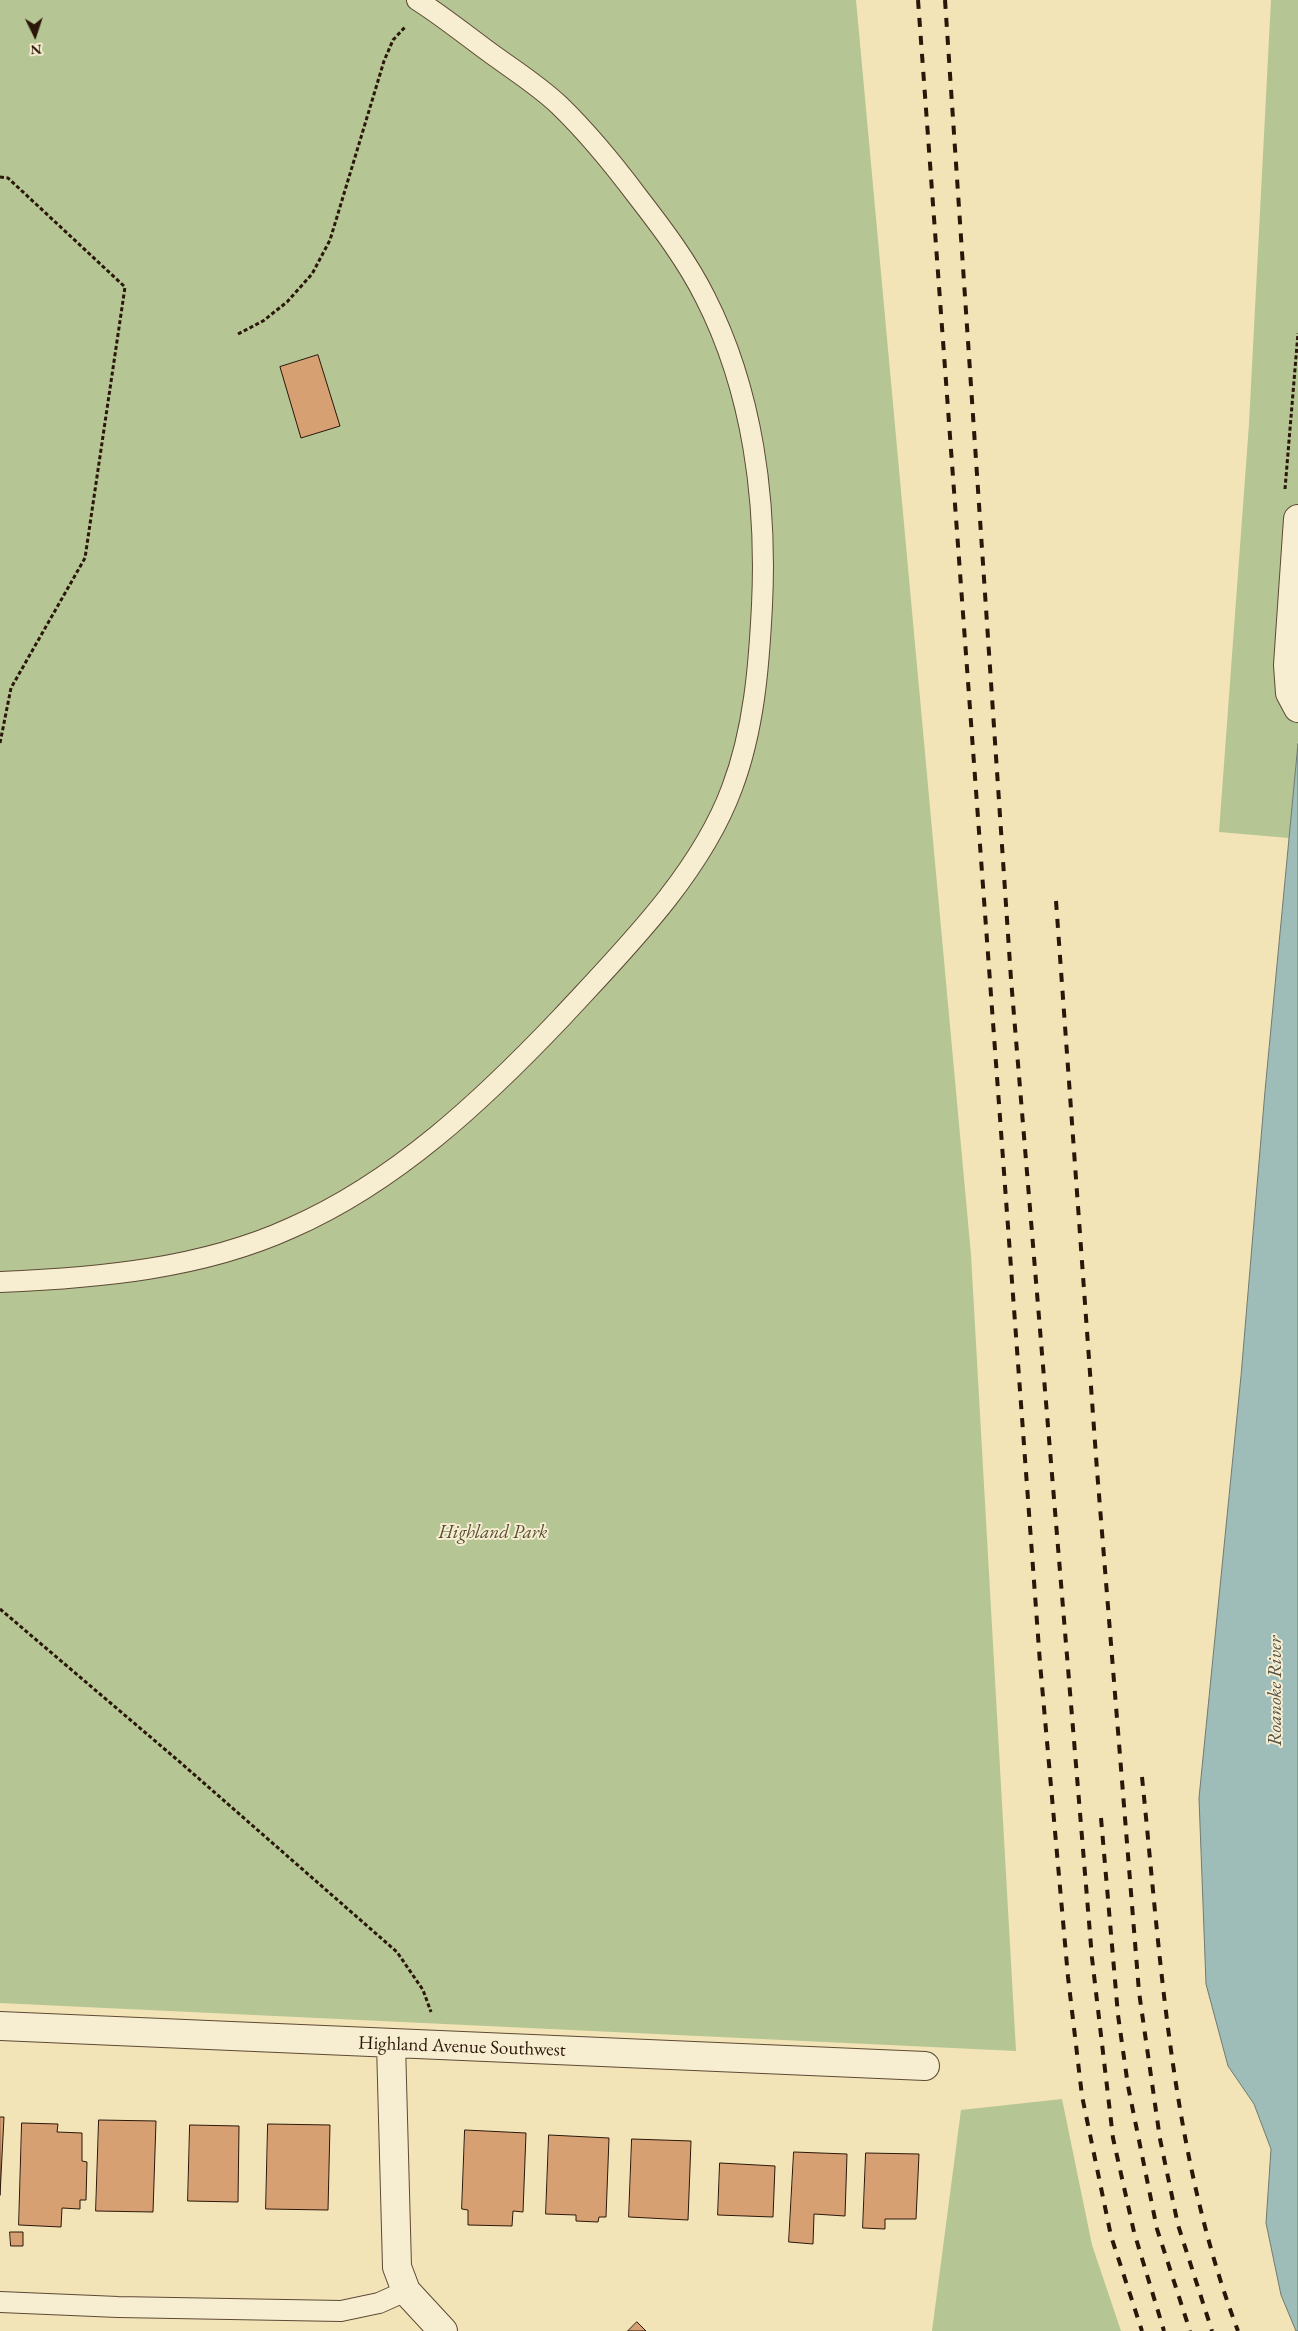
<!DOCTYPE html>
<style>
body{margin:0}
#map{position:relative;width:1298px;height:2331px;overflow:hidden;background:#f2e4b7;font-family:"EB Garamond",serif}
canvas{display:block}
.north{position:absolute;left:10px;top:10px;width:50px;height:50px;-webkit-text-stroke:4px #f7edd0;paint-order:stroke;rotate:176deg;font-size:14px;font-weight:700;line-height:20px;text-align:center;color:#2b170a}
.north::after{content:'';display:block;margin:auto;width:18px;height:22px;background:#2b170a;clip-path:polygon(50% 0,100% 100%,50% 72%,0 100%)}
</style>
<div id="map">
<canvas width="1298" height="2331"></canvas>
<div class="north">N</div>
</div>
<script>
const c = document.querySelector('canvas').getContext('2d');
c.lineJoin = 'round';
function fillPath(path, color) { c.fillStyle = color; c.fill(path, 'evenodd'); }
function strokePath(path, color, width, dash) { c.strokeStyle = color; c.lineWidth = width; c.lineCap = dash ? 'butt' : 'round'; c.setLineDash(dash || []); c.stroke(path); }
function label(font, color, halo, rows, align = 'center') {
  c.font = font + ' "EB Garamond",serif'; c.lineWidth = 4; c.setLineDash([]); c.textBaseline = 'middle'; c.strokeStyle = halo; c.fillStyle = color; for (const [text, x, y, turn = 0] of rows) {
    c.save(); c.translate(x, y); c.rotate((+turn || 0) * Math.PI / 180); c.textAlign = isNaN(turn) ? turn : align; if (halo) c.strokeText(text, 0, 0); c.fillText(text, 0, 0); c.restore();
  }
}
fillPath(new Path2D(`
 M 0,0 L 856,0 L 971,1255 L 1016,2051 L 0,2003 Z
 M 1271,0 L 1298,0 L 1298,744 L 1289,838 L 1219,832 L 1249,424 Z
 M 1062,2099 L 1092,2245 L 1121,2331 L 932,2331 L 961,2110 Z`), '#b5c593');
const water = new Path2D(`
 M 1298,744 L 1298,2331 L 1296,2331 L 1281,2295 L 1266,2223 L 1271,2149 L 1254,2104 L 1228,2066 L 1206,1984 L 1199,1798 L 1241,1376 L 1265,1091 Z`);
fillPath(water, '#9ebcb8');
strokePath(water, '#707a72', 1);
const building = new Path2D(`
 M 318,355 L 340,426 L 301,438 L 280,367 Z
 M 0,2117 L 4,2117 L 0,2195 Z
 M 99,2120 L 156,2121 L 153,2212 L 96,2211 Z
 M 22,2123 L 58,2124 L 57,2132 L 82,2133 L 82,2161 L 87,2162 L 86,2200 L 80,2200 L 80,2209 L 62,2208 L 61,2227 L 19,2225 Z
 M 268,2124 L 330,2125 L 328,2210 L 266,2209 Z
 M 190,2125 L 239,2126 L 238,2202 L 188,2201 Z
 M 465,2130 L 526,2133 L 523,2212 L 513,2211 L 512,2226 L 468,2225 L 468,2210 L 462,2209 Z
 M 549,2135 L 609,2138 L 606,2217 L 599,2217 L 598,2222 L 576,2221 L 576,2215 L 546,2214 Z
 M 632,2139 L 691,2141 L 688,2220 L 629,2217 Z
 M 794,2152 L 847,2154 L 845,2216 L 814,2214 L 813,2244 L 789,2242 Z
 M 866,2153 L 919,2154 L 916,2219 L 885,2219 L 885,2229 L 863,2228 Z
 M 720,2163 L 775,2166 L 773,2217 L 718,2215 Z
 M 10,2232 L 23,2232 L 23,2246 L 11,2246 Z
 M 637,2322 L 646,2331 L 628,2331 Z`);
fillPath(building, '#d7a073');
strokePath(building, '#2b170a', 1);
const service = new Path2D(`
 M 0,1282 C 97,1278 201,1269 291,1228 C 396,1182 483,1100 561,1018 C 623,951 700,875 732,788 C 754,730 759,666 762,605 C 767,501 753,391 705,297 C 687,261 662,228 638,197 C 614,165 588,133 559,105 C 537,84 509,67 485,49 C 463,33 441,15 417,0
 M 0,2302 L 118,2307 L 341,2311 L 379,2303 L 406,2291`);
const minor = new Path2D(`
 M 1298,519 L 1288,665 L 1290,693 L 1298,708
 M 0,2026 L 925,2066
 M 391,2044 L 397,2267 L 406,2291 L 443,2331`);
strokePath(service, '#5d4a35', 22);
strokePath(minor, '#5d4a35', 30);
strokePath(new Path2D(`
 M 0,177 L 8,178 L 125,287 L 85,558 L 11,688 L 0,743
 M 238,334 L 263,321 L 287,302 L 312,274 L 330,240 L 384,61 L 393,40 L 406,26
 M 1285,489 L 1298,333
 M 0,1609 L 181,1763 L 397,1952 L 423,1990 L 431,2012`), '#2b170a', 3, [4, 2.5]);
strokePath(service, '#f7edd0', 20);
strokePath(minor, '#f7edd0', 28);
strokePath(new Path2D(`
 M 918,0 L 1040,1663 L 1068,1977 L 1082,2096 L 1111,2236 L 1142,2331
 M 945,0 L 1011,979 L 1092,1958 L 1113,2138 L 1134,2232 L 1164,2331
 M 1056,901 L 1097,1470 L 1139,1992 L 1160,2139 L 1178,2225 L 1212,2331
 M 1142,1777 C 1161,1963 1171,2154 1238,2331
 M 1101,1818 L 1118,2015 L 1128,2086 L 1157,2229 L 1190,2331`), '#2b170a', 4, [9, 9]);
label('italic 19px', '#544b33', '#f7edd0', [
 ["Highland Park",493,1533]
]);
label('19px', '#2b170a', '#f7edd0', [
 ["Highland Avenue Southwest",462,2047,2]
]);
label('italic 20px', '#535147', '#f7edd0', [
 ["Roanoke River",1276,1691,-90]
]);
</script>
